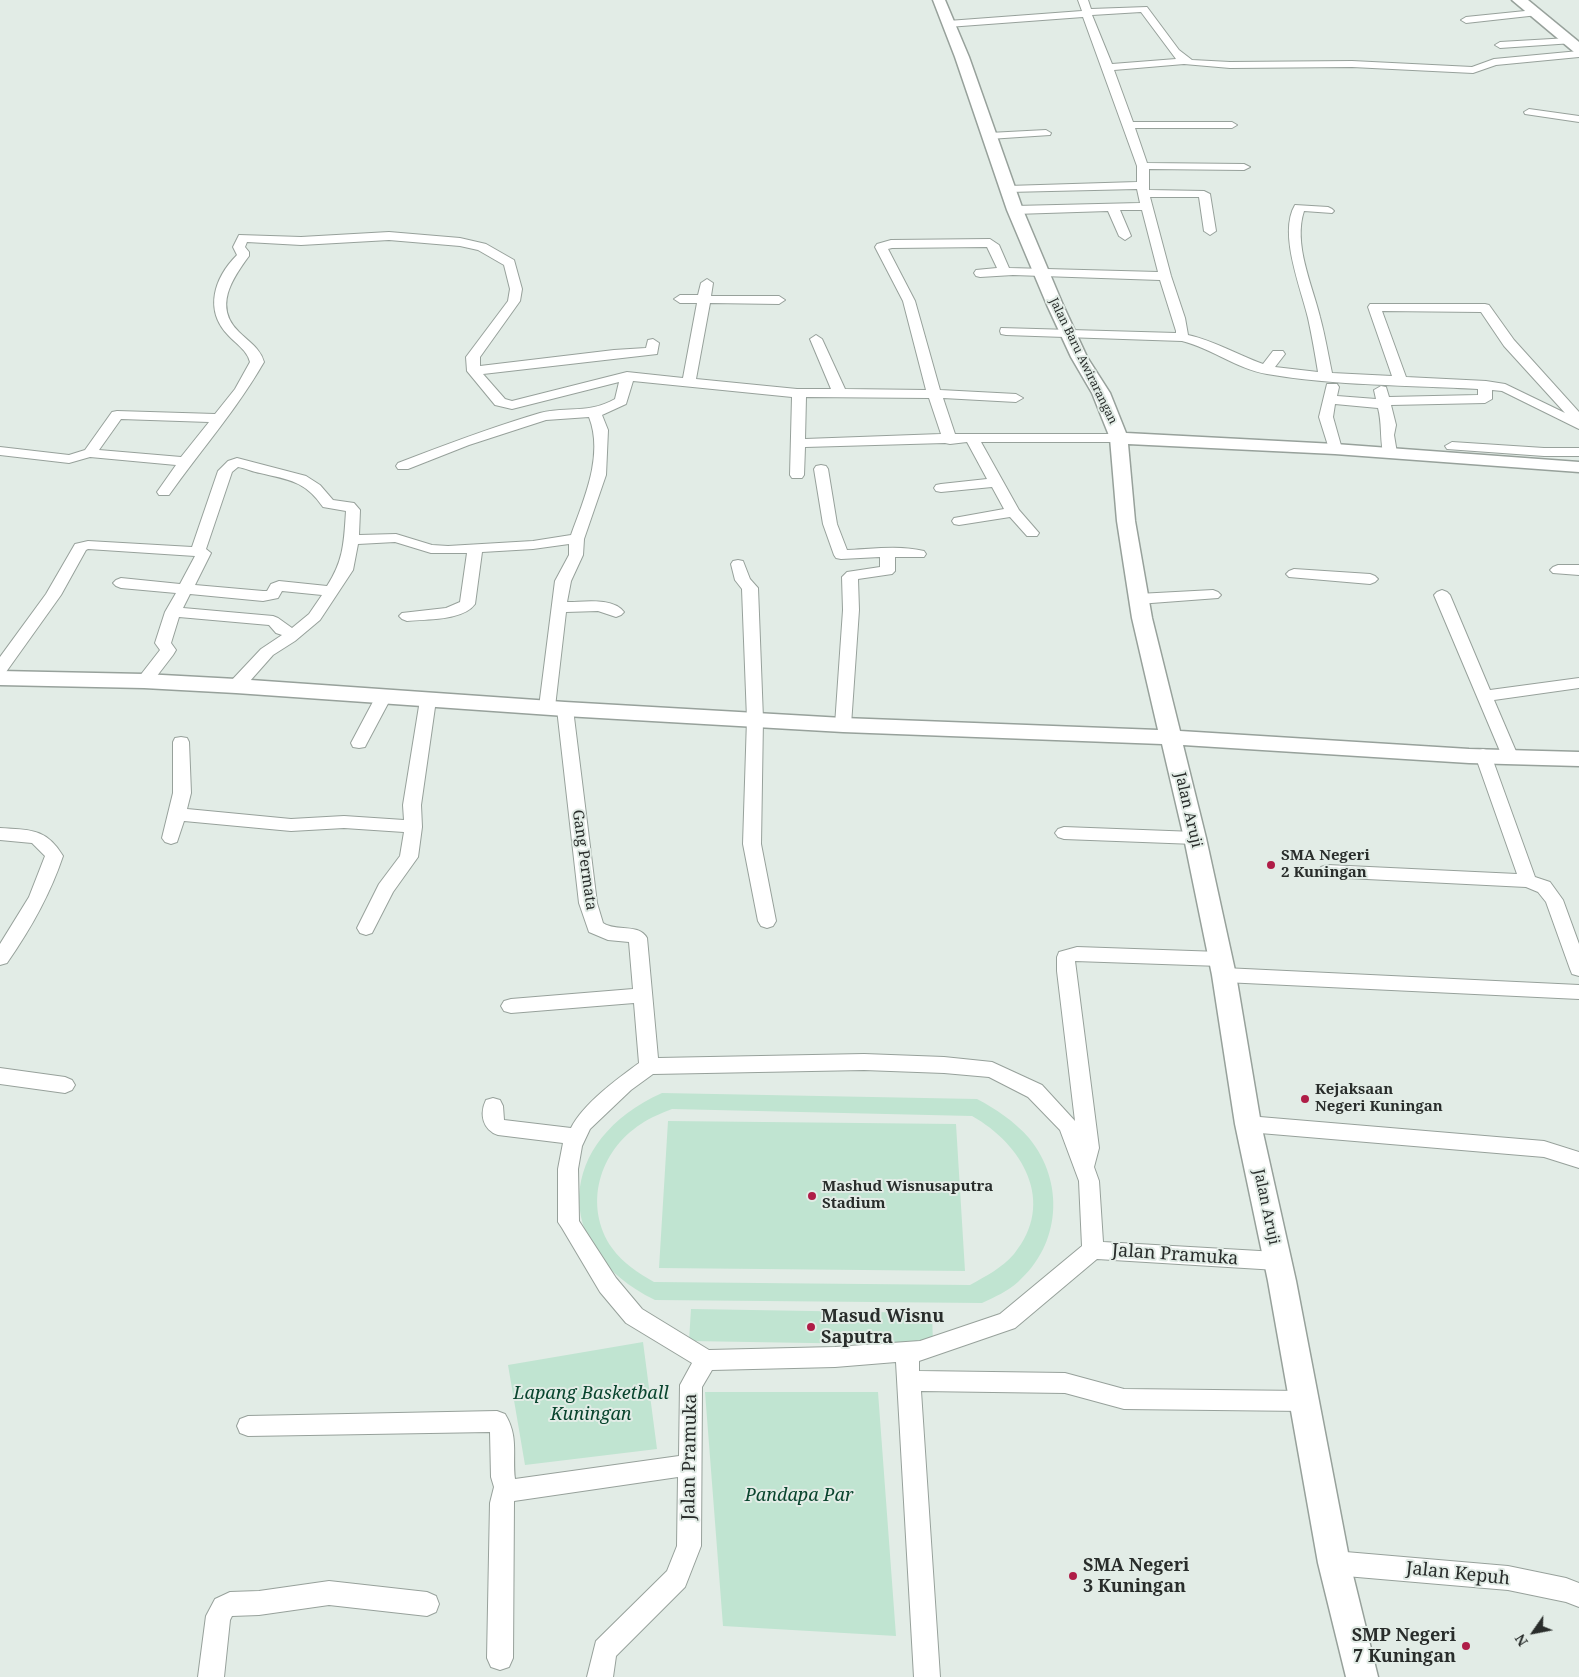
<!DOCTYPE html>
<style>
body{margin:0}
#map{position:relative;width:1579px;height:1677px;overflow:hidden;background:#e2ece6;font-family:"Noto Serif",serif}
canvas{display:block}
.north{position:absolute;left:1509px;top:1607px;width:50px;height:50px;-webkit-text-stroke:4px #e2ece6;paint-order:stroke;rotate:237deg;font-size:14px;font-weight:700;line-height:20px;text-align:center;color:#292d2b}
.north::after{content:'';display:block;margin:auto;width:18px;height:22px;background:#292d2b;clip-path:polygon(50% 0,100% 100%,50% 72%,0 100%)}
</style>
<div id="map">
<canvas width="1579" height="1677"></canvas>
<div class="north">N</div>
</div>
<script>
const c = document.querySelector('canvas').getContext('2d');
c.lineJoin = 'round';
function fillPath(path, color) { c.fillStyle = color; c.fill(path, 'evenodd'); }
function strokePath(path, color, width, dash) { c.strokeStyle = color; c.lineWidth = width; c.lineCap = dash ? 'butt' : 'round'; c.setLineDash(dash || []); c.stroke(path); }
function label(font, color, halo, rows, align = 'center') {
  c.font = font + ' "Noto Serif",serif'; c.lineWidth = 4; c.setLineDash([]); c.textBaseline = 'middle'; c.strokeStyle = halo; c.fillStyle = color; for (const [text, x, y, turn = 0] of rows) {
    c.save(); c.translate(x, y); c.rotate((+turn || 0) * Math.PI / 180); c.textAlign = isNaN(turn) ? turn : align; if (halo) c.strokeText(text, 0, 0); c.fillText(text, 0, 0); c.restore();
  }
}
fillPath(new Path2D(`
 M 662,1093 L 977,1099 C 996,1109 1014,1121 1029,1138 C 1065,1182 1061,1244 1018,1282 C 1008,1291 995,1297 982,1303 L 655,1300 C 549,1248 557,1140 662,1093 ZM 672,1109 L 972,1116 C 1022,1144 1057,1202 1014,1254 C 1002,1268 986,1276 970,1285 L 654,1282 C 638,1273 623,1263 612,1248 C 583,1206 599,1151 641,1124 C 651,1117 662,1113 672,1109 Z
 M 668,1121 L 956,1124 L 965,1271 L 659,1268 Z
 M 691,1309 L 932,1313 L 933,1345 L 689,1341 Z
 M 643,1342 L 657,1449 L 525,1465 L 508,1365 Z
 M 705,1392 L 878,1392 L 896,1636 L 723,1626 Z`), '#c0e4d1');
const minor = new Path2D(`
 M 1078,0 L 1088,0 L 1091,9 L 1147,7 L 1179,50 L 1192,60 L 1230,62 L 1352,61 L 1472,67 L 1494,59 L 1579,51 L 1579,57 L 1496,65 L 1473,73 L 1352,67 L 1230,68 L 1184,64 L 1114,70 L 1133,122 L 1232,122 L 1237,125 L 1232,128 L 1135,128 L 1147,163 L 1244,164 L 1250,167 L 1244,170 L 1149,169 L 1149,190 L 1204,191 L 1210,194 L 1216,231 L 1210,235 L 1204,231 L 1199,197 L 1150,197 L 1171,276 L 1185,318 L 1188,335 C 1215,341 1238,355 1263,364 L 1273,351 L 1283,351 L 1285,354 L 1275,367 L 1318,372 C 1315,354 1312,336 1308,318 C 1301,288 1278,233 1295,205 L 1328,207 L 1332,209 L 1334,211 L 1332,213 L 1304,211 C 1293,244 1312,284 1320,317 C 1325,335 1328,354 1332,373 L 1392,376 L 1368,307 L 1370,304 L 1485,304 L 1489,305 L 1514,340 L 1579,412 L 1579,429 L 1502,391 L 1492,390 L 1492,399 L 1485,403 L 1391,405 L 1396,425 L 1394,435 L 1397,453 L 1390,457 L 1383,453 C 1380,437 1382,423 1378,408 L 1335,404 L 1333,417 L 1342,449 L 1335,453 L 1330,452 L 1319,417 L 1327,384 L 1337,384 L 1339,387 L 1337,396 L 1376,399 L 1374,390 L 1381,386 L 1386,387 L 1389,397 L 1478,395 L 1478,389 C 1408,385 1336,386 1267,374 C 1237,369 1211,348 1182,341 L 1006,335 L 1001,334 L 1000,331 L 1001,328 L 1176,333 L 1176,331 L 1160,280 L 1013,275 L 980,277 L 976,276 L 974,273 L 976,270 L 997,268 L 987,247 L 892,248 L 888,249 L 915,301 L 940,390 L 1016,394 L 1023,398 L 1016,402 L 943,398 L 955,434 L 1119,434 L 1126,438 L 1119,442 L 981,442 L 1019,510 L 1039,533 L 1037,536 L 1027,536 L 1010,517 L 959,525 L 954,524 L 952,521 L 954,518 L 1004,509 L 992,487 L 941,492 L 936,491 L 934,488 L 936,485 L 941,484 L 987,479 L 967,442 L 950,444 L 945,443 L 805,447 L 804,475 L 802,478 L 792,478 L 790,475 L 792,397 L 633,381 L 626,404 L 602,415 L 608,430 L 606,475 L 584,539 L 583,555 L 571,581 L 567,602 C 584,602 613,597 624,612 L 621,615 L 616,617 L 598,611 L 566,612 L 555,707 L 553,711 L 547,712 L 541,711 L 539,707 L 555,581 L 569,555 L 569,544 L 533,549 L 482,552 L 475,604 C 463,621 426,619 407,621 L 402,619 L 399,616 L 402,613 L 446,608 L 460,602 L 467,553 L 431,553 L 395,542 L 358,544 L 353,570 L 320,620 L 295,641 L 273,655 L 242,690 L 236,691 L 230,690 L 228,686 L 230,682 L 261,649 L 282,635 L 276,633 L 269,625 L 179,617 L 171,643 L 176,650 L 173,655 L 150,685 L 138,685 L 136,681 L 139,677 L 160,650 L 155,643 L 165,612 L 176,593 L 121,588 L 116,586 L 113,583 L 116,580 L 121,578 L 180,584 L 195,556 L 88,549 L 86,550 L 61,595 L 6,672 L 0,673 L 0,657 L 46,594 L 75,544 L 88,541 L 192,547 L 218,471 L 228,461 L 237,458 L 306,476 L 320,485 L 333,500 L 354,503 L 360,510 L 359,535 L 396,534 L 432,545 L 448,546 L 533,541 L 571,535 C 584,499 604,455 589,417 L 546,420 L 469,445 L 408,469 L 398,469 L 396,466 L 398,463 C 445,445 492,427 540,413 C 567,406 589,414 615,399 L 619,382 L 512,409 L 495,405 L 467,371 L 466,357 L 508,301 L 510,289 L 504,265 L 478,250 L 460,246 L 389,240 L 301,245 L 247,242 L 245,247 L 249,252 L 249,256 C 232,279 213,307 239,332 C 249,342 260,348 264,362 C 237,409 200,451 169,495 L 159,495 L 157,492 L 176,465 L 90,457 L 69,463 L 0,455 L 0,447 L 69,455 L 85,450 L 112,412 L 117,411 L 215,414 L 235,389 L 250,362 C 247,350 236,344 228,335 C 204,310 214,278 237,255 L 233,247 L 239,235 L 301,237 L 389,232 L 460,238 L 486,244 L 514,260 L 522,289 L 520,301 L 480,357 L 480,366 L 614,350 L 646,348 L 648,340 L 653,339 L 659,343 L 657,354 L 483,374 L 505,399 L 512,401 L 627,372 L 683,378 L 697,303 L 680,303 L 674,299 L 680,295 L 698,295 L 701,283 L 707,279 L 713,283 L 711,296 L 779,296 L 785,300 L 779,304 L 710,303 L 696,379 L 797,389 L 831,389 L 810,339 L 816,335 L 822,339 L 845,389 L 926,390 L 903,301 L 875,247 L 877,244 L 891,240 L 990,239 L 999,245 L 1009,268 L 1158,272 L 1142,210 L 1120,210 L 1131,236 L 1125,240 L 1119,236 L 1108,211 L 1015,214 L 1009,210 L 1015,206 L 1140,203 L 1137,189 L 1008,192 L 1002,189 L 1008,186 L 1137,182 L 1137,166 L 1083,17 L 948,27 L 943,24 L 948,21 L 1082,11 ZM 1141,12 L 1176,59 L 1112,64 L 1092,15 ZM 1382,311 L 1481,312 L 1504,346 L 1565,413 L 1505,384 L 1486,381 L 1406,377 ZM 806,397 L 929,398 L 941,434 L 805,439 ZM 121,419 L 209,422 L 181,457 L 99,450 ZM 238,467 C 245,468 253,472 260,473 C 290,480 305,481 323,507 L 346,511 C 344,541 344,560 327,586 L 279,581 L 271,584 L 267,591 L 263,591 L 195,585 L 211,553 L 206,549 L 232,472 ZM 282,591 L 322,595 L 309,614 L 292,628 L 278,618 L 273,616 L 183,608 L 190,594 L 263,601 L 278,598 Z
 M 1535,10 L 1540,13 L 1538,15 L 1466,23 L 1461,20 L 1466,17 Z
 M 1569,38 L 1573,39 L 1573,43 L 1500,48 L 1495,45 L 1500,42 Z
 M 1529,109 L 1579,116 L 1579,122 L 1525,114 L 1524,112 Z
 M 1046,130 L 1051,133 L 1050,135 L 989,139 L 983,136 L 989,133 Z
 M 1452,442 L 1544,448 L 1579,448 L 1579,456 L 1544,456 L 1447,449 L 1445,446 Z
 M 821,465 L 826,466 L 828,469 L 837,524 L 847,550 C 872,549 899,545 924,551 L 926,554 L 924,557 L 895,557 L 895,571 L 892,574 L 858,579 L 859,610 L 851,725 L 849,729 L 843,730 L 837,729 L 835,725 L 843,610 L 842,577 L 847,572 L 880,567 L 880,557 L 841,559 L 836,558 L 834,555 L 823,524 L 814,469 L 816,466 Z
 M 738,560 L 743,561 L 750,579 L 758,588 L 763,719 L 761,844 L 776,921 L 773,926 L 767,928 L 761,926 L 758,921 L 743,844 L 747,719 L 742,589 L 735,580 L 731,564 L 733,561 Z
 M 1558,565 L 1579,565 L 1579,575 L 1553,573 L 1550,570 L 1553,567 Z
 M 1294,569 L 1370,574 L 1375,576 L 1378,579 L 1375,582 L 1370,584 L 1289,577 L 1286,574 L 1289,571 Z
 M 1213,590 L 1218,592 L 1221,595 L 1218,598 L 1138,604 L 1133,602 L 1130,599 L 1133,596 L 1138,594 Z
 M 1442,590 L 1447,592 L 1450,595 L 1490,690 L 1579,678 L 1579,688 L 1494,700 L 1518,756 L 1516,760 L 1510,762 L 1504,760 L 1502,756 L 1434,595 L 1437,592 Z
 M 384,691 L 390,692 L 392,696 L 367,743 L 365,747 L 359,748 L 353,747 L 351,743 L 376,696 L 378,692 Z
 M 428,695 L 434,696 L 436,700 L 421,805 L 422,827 L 418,857 L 393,892 L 372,933 L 366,935 L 360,933 L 357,928 L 379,884 L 400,856 L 404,832 L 344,828 L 291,831 L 184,821 L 177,842 L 171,844 L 165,842 L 162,838 L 173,793 L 173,742 L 175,738 L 181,737 L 187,738 L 189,742 L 191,793 L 187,809 L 291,819 L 344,816 L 404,820 L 403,805 L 420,700 L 422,696 Z
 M 565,704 L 571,705 L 573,709 L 597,903 L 603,923 C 616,932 639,923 647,938 L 658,1058 L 864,1054 L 944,1057 L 992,1062 L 1042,1085 L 1075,1121 L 1057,971 L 1057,957 L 1059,952 L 1077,947 L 1220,952 L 1227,954 L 1229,959 L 1227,964 L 1220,966 L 1075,961 L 1099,1148 L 1094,1167 L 1099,1181 L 1103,1242 L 1277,1252 L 1285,1255 L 1288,1261 L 1285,1267 L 1277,1270 L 1097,1259 L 1015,1328 L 919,1361 L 919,1371 L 1065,1373 L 1124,1389 L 1304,1391 L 1312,1394 L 1315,1401 L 1312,1408 L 1304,1411 L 1124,1409 L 1065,1393 L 921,1391 L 940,1677 L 914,1677 L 896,1362 L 835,1367 L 712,1370 L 702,1387 L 701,1546 L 685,1587 L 616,1656 L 613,1677 L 587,1677 L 596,1641 L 667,1571 L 677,1546 L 678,1477 L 514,1501 L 513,1658 L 509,1667 L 500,1670 L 491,1667 L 487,1658 L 490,1503 L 494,1487 L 491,1477 L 490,1432 L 248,1436 L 240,1433 L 237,1426 L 240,1419 L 248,1416 L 497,1411 L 505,1414 C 519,1437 512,1454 515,1479 L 679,1456 L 680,1385 L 692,1363 L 626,1323 L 600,1292 L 562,1228 L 558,1222 L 558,1169 L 563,1143 L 498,1135 C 483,1130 479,1114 486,1100 L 493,1098 L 500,1100 L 503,1106 L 504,1120 L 571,1128 C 583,1104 617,1079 639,1063 L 634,1003 L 511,1013 L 504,1011 L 501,1006 L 504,1001 L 511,999 L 633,989 L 629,942 L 608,940 L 589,932 L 579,903 L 557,709 L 559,705 ZM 864,1070 L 944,1073 L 989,1077 L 1028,1097 L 1060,1130 L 1079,1181 L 1082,1246 L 1000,1314 L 920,1341 L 835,1347 L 709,1350 L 642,1309 L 616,1278 L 579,1221 L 578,1169 L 582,1146 L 590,1129 L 631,1090 L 653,1074 Z
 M 1483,749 L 1489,751 L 1491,755 L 1535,877 L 1550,882 L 1563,900 L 1579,944 L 1579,976 L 1572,974 L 1570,969 L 1546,902 L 1538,892 L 1526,887 L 1327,877 L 1321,875 L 1318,871 L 1321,867 L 1327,865 L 1517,874 L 1475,755 L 1477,751 Z
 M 1064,827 L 1195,832 L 1201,834 L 1204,838 L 1201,842 L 1195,844 L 1064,839 L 1058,837 L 1055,833 L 1058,829 Z
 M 0,828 C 30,830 46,828 63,856 C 50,895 30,930 7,963 L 0,965 L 0,944 L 29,897 L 45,856 L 32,843 L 0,840 Z
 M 1224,968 L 1579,985 L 1579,999 L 1224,982 L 1217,980 L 1215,975 L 1217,970 Z
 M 0,1068 L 65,1077 L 72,1080 L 75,1085 L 72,1090 L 65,1093 L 0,1084 Z
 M 1248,1116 L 1544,1141 L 1579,1152 L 1579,1168 L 1544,1157 L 1248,1132 L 1241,1130 L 1238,1124 L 1241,1118 Z
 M 1334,1551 L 1508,1566 L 1566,1578 L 1579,1583 L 1579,1607 L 1566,1602 L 1508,1590 L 1334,1575 L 1325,1571 L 1322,1563 L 1325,1555 Z
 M 329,1581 L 427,1592 L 436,1596 L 439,1604 L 436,1612 L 427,1616 L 329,1605 L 259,1615 L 232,1616 L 230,1620 L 224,1677 L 198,1677 L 206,1616 L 215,1599 L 230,1592 L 259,1591 Z`);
const tertiary = new Path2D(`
 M 933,0 L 945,0 L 969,57 L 1023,210 L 1063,305 L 1087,357 L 1110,393 L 1126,433 L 1335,444 L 1579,462 L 1579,472 L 1335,454 L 1128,444 L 1135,521 L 1152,618 L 1180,731 L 1469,749 L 1579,752 L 1579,766 L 1469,763 L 1183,745 L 1206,838 L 1236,975 L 1261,1124 L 1296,1281 L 1350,1563 L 1378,1677 L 1346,1677 L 1318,1563 L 1268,1281 L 1235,1124 L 1212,975 L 1184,838 L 1162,744 L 843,732 L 565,716 L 236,693 L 144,688 L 0,685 L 0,671 L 144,674 L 236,679 L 565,702 L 843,718 L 1158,730 L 1132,618 L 1117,521 L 1110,438 L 1092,393 L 1071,357 L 1047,305 L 1007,210 L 955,57 Z`);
const secondary = new Path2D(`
 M 1512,0 L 1528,0 L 1579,42 L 1579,53 L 1574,52 Z`);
strokePath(minor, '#97a19b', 2);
strokePath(tertiary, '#97a19b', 3);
strokePath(secondary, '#97a19b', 3);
fillPath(minor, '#fff');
fillPath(tertiary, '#fff');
fillPath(secondary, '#fff');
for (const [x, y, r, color] of [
 [1271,865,5,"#af1d47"],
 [1305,1099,5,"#af1d47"],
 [812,1196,5,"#af1d47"],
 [811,1327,5,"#af1d47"],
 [1073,1576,5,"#af1d47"],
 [1466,1646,5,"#af1d47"]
]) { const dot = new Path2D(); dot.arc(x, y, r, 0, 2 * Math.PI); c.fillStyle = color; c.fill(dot); strokePath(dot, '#e2ece6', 2); }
label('12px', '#292d2b', '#e2ece6', [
 ["Jalan Baru Awirarangan",1083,361,64]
]);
label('15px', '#292d2b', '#e2ece6', [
 ["Jalan Aruji",1188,810,77],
 ["Gang Permata",584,860,82],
 ["Jalan Aruji",1266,1207,78]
]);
label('bold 15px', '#292d2b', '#e2ece6', [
 ["SMA Negeri",1281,856],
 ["2 Kuningan",1281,873],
 ["Kejaksaan",1315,1090],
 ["Negeri Kuningan",1315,1107],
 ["Mashud Wisnusaputra",822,1187],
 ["Stadium",822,1204]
], 'left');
label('18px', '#292d2b', '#e2ece6', [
 ["Jalan Pramuka",1175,1255,4],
 ["Jalan Pramuka",690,1457,-89],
 ["Jalan Kepuh",1458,1574,6]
]);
label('bold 18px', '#292d2b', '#e2ece6', [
 ["Masud Wisnu",821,1317],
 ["Saputra",821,1338],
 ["SMA Negeri",1083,1566],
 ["3 Kuningan",1083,1587],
 ["SMP Negeri",1456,1636,"right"],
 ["7 Kuningan",1456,1657,"right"]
], 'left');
label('italic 18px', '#09452e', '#e2ece6', [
 ["Lapang Basketball",591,1394],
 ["Kuningan",591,1415],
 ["Pandapa Par",799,1496]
]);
</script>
